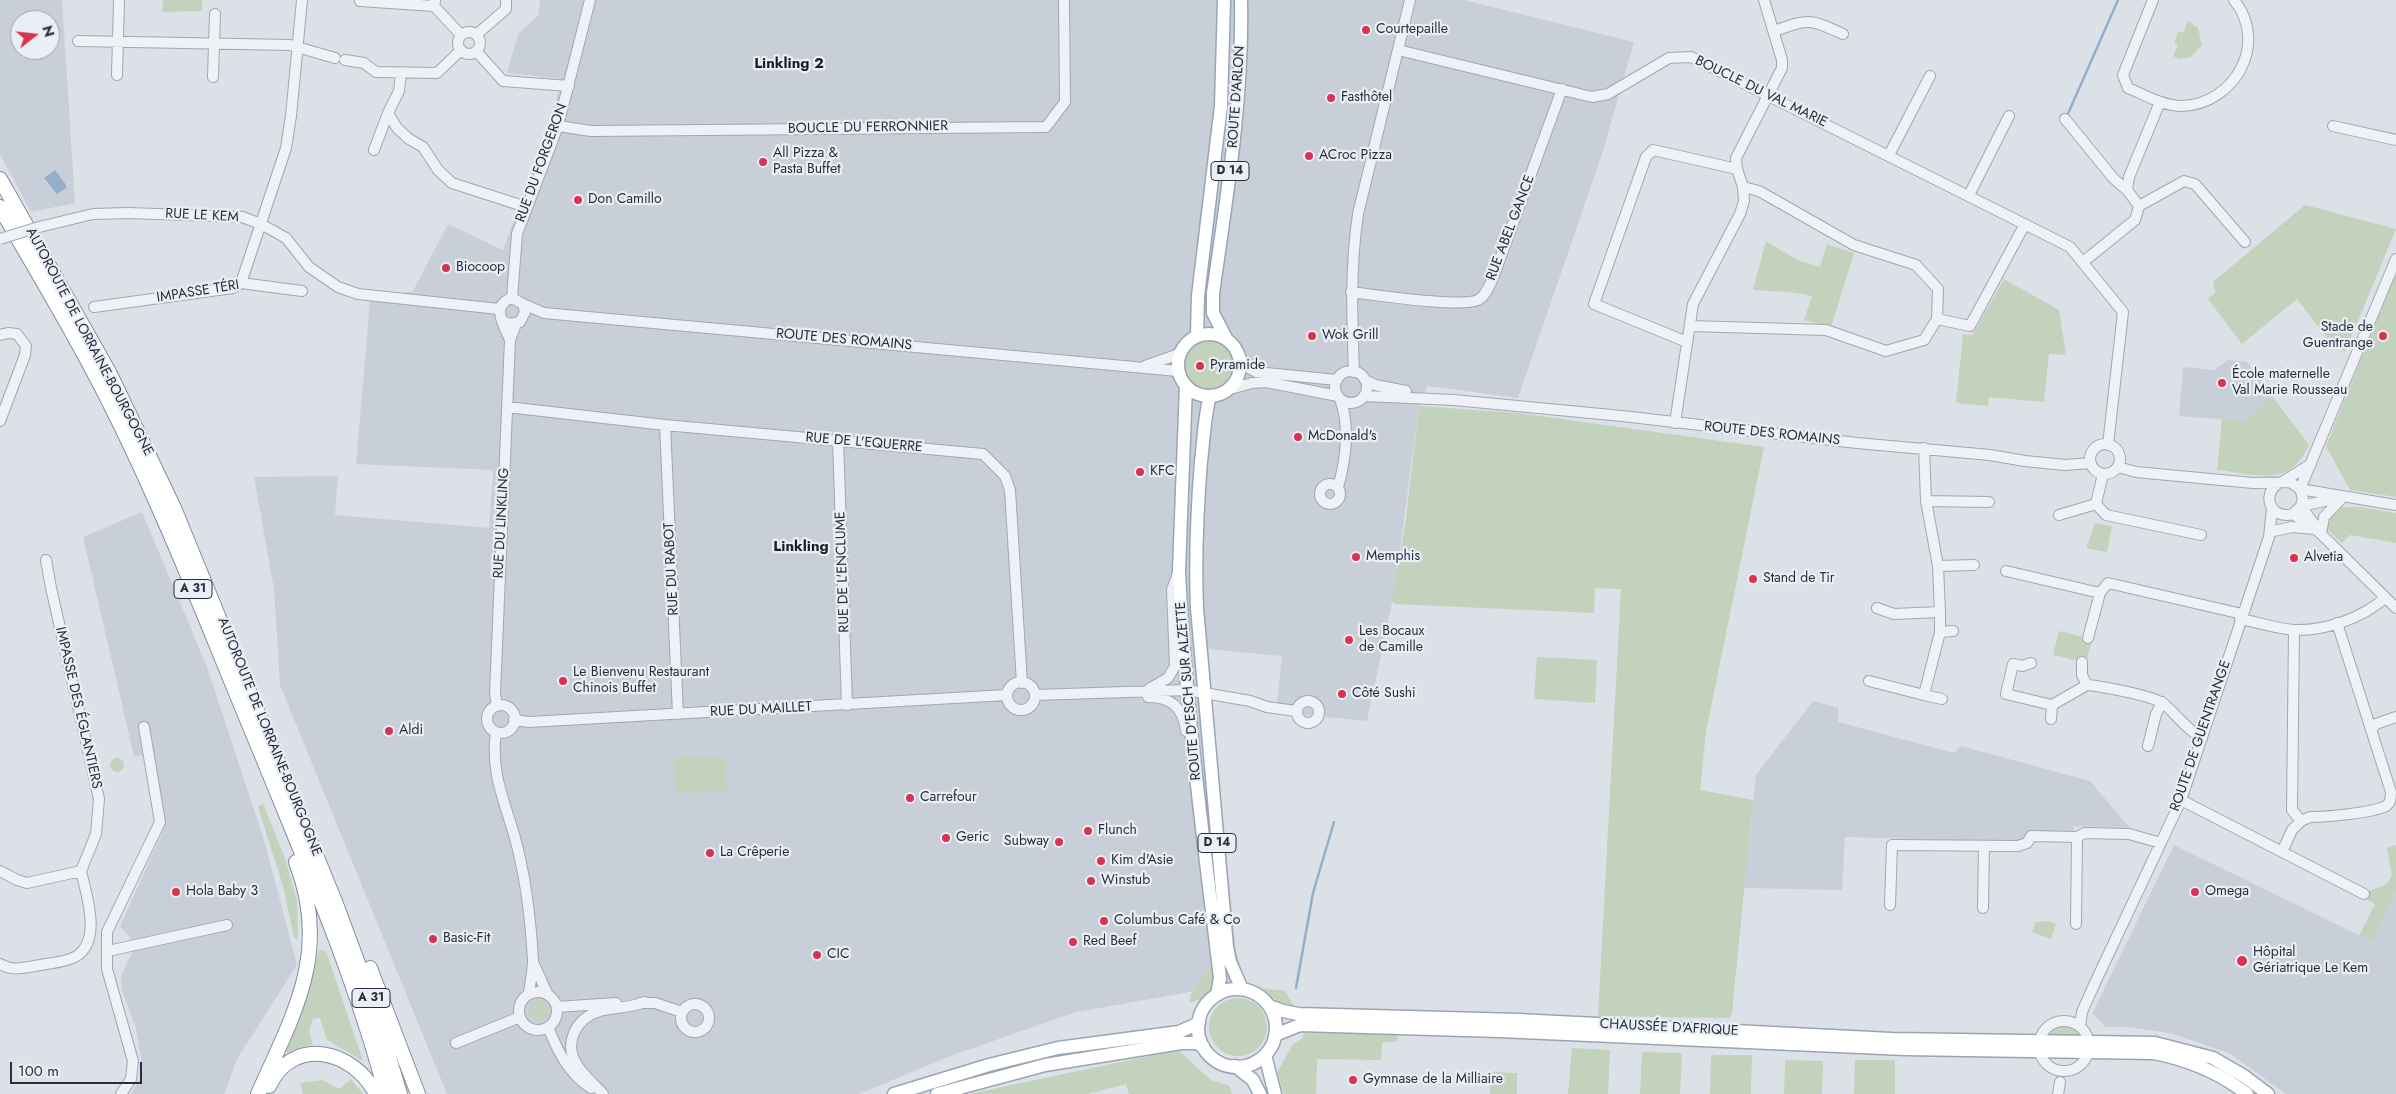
<!DOCTYPE html>
<meta charset="utf-8">
<style>
body{margin:0}
#map{position:relative;width:2396px;height:1094px;overflow:hidden;background:#dce0e7;font-family:Jost,sans-serif}
canvas{display:block}
.north{position:absolute;left:10px;top:10px;width:50px;height:50px;box-sizing:border-box;background:#ebeff5;border:1px solid #9ba2ac;border-radius:50%;rotate:74deg;font-size:14px;font-weight:700;line-height:20px;text-align:center;color:#242e3f}
.north::after{content:'';display:block;margin:auto;width:18px;height:22px;background:#d83450;clip-path:polygon(50% 0,100% 100%,50% 72%,0 100%)}
.scale{position:absolute;left:10px;top:1062px;width:132px;height:22px;box-sizing:border-box;border:2px solid #242e3f;border-top:0;padding-left:6px;font-size:15px;line-height:18px;white-space:nowrap;color:#242e3f;-webkit-text-stroke:4px #ebeff5;paint-order:stroke}
</style>
<div id="map">
<canvas width="2396" height="1094"></canvas>
<div class="north">N</div>
<div class="scale">100 m</div>
</div>
<script>
const c = document.querySelector('canvas').getContext('2d');
c.lineJoin = 'round';
function fillPath(path, color) { c.fillStyle = color; c.fill(path, 'evenodd'); }
function strokePath(path, color, width, dash) { c.strokeStyle = color; c.lineWidth = width; c.lineCap = dash ? 'butt' : 'round'; c.setLineDash(dash || []); c.stroke(path); }
function label(font, color, halo, rows, align = 'center') {
  c.font = font + ' Jost,sans-serif'; c.lineWidth = 4.5; c.setLineDash([]); c.textBaseline = 'middle'; c.strokeStyle = halo; c.fillStyle = color; for (const [text, x, y, turn = 0] of rows) {
    c.save(); c.translate(x, y); c.rotate((+turn || 0) * Math.PI / 180); c.textAlign = isNaN(turn) ? turn : align; if (halo) c.strokeText(text, 0, 0); c.fillText(text, 0, 0); c.restore();
  }
}
fillPath(new Path2D(`
 M 0,0 L 62,0 L 75,203 L 31,212 L 0,154 ZM 20,20 L 50,20 L 50,50 L 20,50 Z
 M 540,0 L 1464,0 L 1634,42 L 1602,154 L 1518,398 L 1427,386 L 1419,406 L 1395,588 L 1367,721 L 1276,712 L 1282,656 L 1208,649 L 1217,766 L 1236,950 L 1245,982 L 1231,982 L 1202,990 L 1076,1012 L 953,1055 L 859,1094 L 447,1094 L 280,685 L 274,589 L 254,477 L 338,476 L 335,515 L 489,528 L 493,470 L 356,464 L 370,300 L 413,291 L 448,224 L 503,250 L 546,135 L 562,79 L 507,73 L 518,34 L 539,15 Z
 M 2228,360 L 2247,362 L 2273,397 L 2242,421 L 2179,416 L 2183,367 L 2214,370 Z
 M 142,512 L 207,667 L 264,840 L 297,965 L 237,1059 L 224,1094 L 131,1094 L 140,1079 L 142,1065 L 136,1028 L 122,990 L 121,976 L 132,952 L 131,939 L 120,926 L 163,831 L 164,815 L 153,754 L 134,756 L 83,537 Z
 M 1813,701 L 1839,708 L 1838,722 L 1954,753 L 1961,746 L 2090,781 L 2130,828 L 2074,826 L 2072,835 L 2021,842 L 1845,837 L 1842,890 L 1744,888 L 1756,775 Z
 M 2174,845 L 2373,942 L 2396,892 L 2396,1094 L 2286,1094 L 2229,1053 L 2170,1033 L 2128,1027 L 2106,1027 L 2092,1014 Z`), '#c9cfd9');
fillPath(new Path2D(`
 M 163,0 L 202,0 L 202,11 L 162,12 Z
 M 2188,21 L 2198,28 L 2202,45 L 2191,57 L 2179,59 L 2173,56 L 2178,45 L 2174,43 L 2178,31 L 2183,33 Z
 M 2305,205 L 2396,229 L 2345,352 L 2331,343 L 2297,299 L 2242,344 L 2208,299 L 2215,293 L 2213,282 Z
 M 1766,241 L 1797,260 L 1820,267 L 1827,244 L 1854,253 L 1831,327 L 1804,320 L 1812,296 L 1790,292 L 1753,290 Z
 M 2396,273 L 2396,497 L 2350,490 L 2326,446 Z
 M 2004,279 L 2059,310 L 2066,355 L 2049,354 L 2044,402 L 1989,397 L 1988,406 L 1956,403 L 1963,334 L 1972,336 Z
 M1183 366a26 26 0 1 1 52 0a26 26 0 1 1-52 0Z
 M 2273,397 L 2309,445 C 2305,452 2300,462 2293,467 C 2274,483 2239,472 2217,470 L 2222,419 L 2242,421 Z
 M 1419,406 L 1518,413 L 1764,447 L 1706,732 L 1700,790 L 1753,800 L 1732,1012 L 1730,1018 L 1598,1016 L 1621,589 L 1595,588 L 1594,613 L 1395,604 L 1392,601 L 1406,519 Z
 M 2343,507 L 2360,507 L 2396,513 L 2396,543 L 2350,535 L 2342,543 L 2329,531 L 2325,521 L 2333,511 Z
 M 2095,523 L 2112,526 L 2107,552 L 2086,548 Z
 M 2059,631 L 2092,639 L 2086,663 L 2053,655 Z
 M 1537,657 L 1597,660 L 1595,703 L 1534,699 Z
 M 725,756 L 726,791 L 675,793 L 674,758 Z
 M110 765a7 7 0 1 1 14 0a7 7 0 1 1-14 0Z
 M 263,804 L 285,858 L 297,901 L 298,940 L 294,937 L 283,886 L 258,807 Z
 M 2396,845 L 2396,892 L 2373,942 L 2359,936 L 2375,904 L 2366,899 L 2369,891 L 2387,884 L 2392,875 L 2387,848 Z
 M 2050,921 L 2056,924 L 2051,939 L 2032,932 L 2035,922 Z
 M 319,950 L 326,951 L 363,1061 L 327,1040 L 320,1018 L 313,1019 L 309,1031 L 313,1044 L 284,1053 L 306,994 Z
 M 1214,969 L 1213,989 L 1201,999 L 1189,1003 L 1191,994 L 1208,970 Z
 M 1262,988 L 1285,991 L 1295,1008 C 1280,1008 1273,996 1262,988 Z
 M1209 1027a29 29 0 1 1 58 0a29 29 0 1 1-58 0Z
 M529 1010a10 10 0 1 1 20 0a10 10 0 1 1-20 0Z
 M 2066,1025 L 2078,1031 L 2080,1036 L 2051,1036 L 2049,1035 L 2053,1029 Z
 M 1304,1033 L 1397,1034 L 1398,1041 L 1382,1043 L 1381,1060 L 1317,1059 L 1316,1094 L 1284,1094 L 1277,1073 L 1293,1044 L 1302,1039 Z
 M 1572,1048 L 1610,1050 L 1608,1094 L 1568,1094 Z
 M 1178,1050 L 1211,1080 L 1230,1086 L 1232,1094 L 1129,1094 L 1126,1084 L 1088,1094 L 969,1094 Z
 M 1642,1052 L 1682,1053 L 1680,1094 L 1640,1094 Z
 M 1711,1055 L 1752,1055 L 1751,1094 L 1710,1094 Z
 M 1785,1060 L 1823,1061 L 1822,1094 L 1784,1094 Z
 M 1855,1060 L 1895,1060 L 1895,1094 L 1854,1094 Z
 M 1490,1072 L 1517,1073 L 1517,1094 L 1490,1094 Z
 M 351,1079 L 363,1094 L 303,1094 L 300,1083 L 322,1080 L 339,1089 Z`), '#c2d2bc');
fillPath(new Path2D(`
 M 55,170 L 66,185 L 66,188 L 57,194 L 44,178 Z`), '#93afcb');
strokePath(new Path2D(`
 M 2067,116 L 2118,0
 M 1296,988 L 1313,893 L 1334,822`), '#93afcb', 2.5);
const minor = new Path2D(`
 M 2153,0 L 2123,75 L 2128,88 C 2145,95 2163,106 2182,106 C 2235,104 2269,43 2234,0
 M 360,1 L 434,6
 M 435,1 L 434,6 L 461,35
 M 1774,31 C 1809,19 1808,18 1843,34
 M458 43a11 11 0 1 1 22 0a11 11 0 1 1-22 0Z
 M 476,35 L 506,9 L 506,0
 M 78,41 L 290,45 L 335,58
 M 1398,50 L 1592,97 L 1608,94 L 1669,58 L 1691,57 L 2070,247 L 2123,312 L 2108,445
 M 476,51 L 503,81 L 569,86
 M 345,60 L 364,63 L 376,72 L 437,73 L 461,50
 M 401,73 L 399,91 L 388,113 L 397,128 L 409,139 L 423,147 L 438,170 L 452,183 L 526,207
 M 117,75 L 119,0
 M 213,77 L 215,14
 M 2065,119 L 2114,179 L 2127,190
 M 558,126 L 591,131 L 1046,127 L 1065,102 L 1064,0
 M 2333,126 L 2396,140
 M 374,150 L 388,113
 M 1889,155 L 1930,76
 M 1969,195 L 2009,116
 M 2139,206 L 2184,181 L 2195,184 L 2245,242
 M 39,227 L 93,214 L 128,213 L 242,217 L 261,224 L 286,238 L 309,267 L 338,287 L 358,294 L 499,309
 M 2083,262 L 2135,220 L 2139,206 L 2127,190 L 2129,177 L 2160,102
 M 241,283 L 286,148 L 291,116 L 302,0
 M 1351,292 C 1376,295 1460,308 1478,300 C 1486,296 1489,286 1493,278 L 1562,89
 M 512,298 L 517,234 L 558,126 L 590,0
 M 523,304 L 544,313 L 1178,371
 M 94,307 L 233,288 L 241,283 L 302,291
 M 1937,319 L 1970,326 L 2025,224
 M 503,321 L 509,324 L 520,322 L 525,312 L 523,304 L 512,298 C 490,305 504,325 510,340
 M 1690,326 L 1826,330 L 1886,351 L 1924,340 L 1937,319 L 1938,289 L 1916,265 L 1854,245 L 1759,191 L 1743,187
 M 0,335 L 8,333 L 17,334 L 26,346 L 25,355 L 0,421
 M 1687,342 L 1594,304 L 1646,157 L 1653,150 L 1737,169
 M 1240,357 L 1247,367 L 1256,372 L 1337,380
 M 1145,366 L 1179,354
 M1335 387a16 16 0 1 1 32 0a16 16 0 1 1-32 0Z
 M 1354,372 C 1352,319 1350,267 1358,214 L 1410,0
 M 1365,380 L 1375,385 L 1406,391
 M 1227,390 L 1252,383 L 1266,382 L 1338,396
 M 1365,396 L 1454,400 L 1622,416 L 1857,443 L 1990,455 L 2025,461 L 2065,465 L 2091,463
 M 507,407 L 665,425 L 983,454 L 1005,476 L 1010,490 L 1022,683
 M 1675,423 L 1693,304 L 1740,214 L 1744,201 L 1743,187 L 1737,169 L 1736,158 L 1782,68 L 1782,60 L 1764,0
 M 665,425 L 678,714
 M 838,440 L 847,705
 M2090 459a15 15 0 1 1 30 0a15 15 0 1 1-30 0Z
 M 2118,467 L 2136,472 L 2253,483 L 2290,482 L 2300,489 L 2303,498 L 2301,506 L 2293,514 C 2272,520 2261,497 2277,484
 M 2282,482 L 2311,464
 M1320 494a10 10 0 1 1 20 0a10 10 0 1 1-20 0Z
 M 1338,487 C 1346,460 1350,425 1340,399
 M 2300,489 L 2396,259
 M 2300,489 L 2396,505
 M 1926,501 L 1989,502
 M 2096,504 L 2106,515 L 2201,535
 M 2293,514 L 2318,531 L 2396,608
 M 2059,515 L 2096,504 L 2103,474
 M 2314,524 L 2301,506 L 2334,499
 M 2274,531 L 2292,527 L 2314,529
 M 2321,534 L 2324,517 L 2341,499
 M 1938,566 L 1974,565
 M 2006,571 L 2100,593
 M 1877,608 L 1894,614 L 1940,612
 M 2240,619 C 2258,622 2277,629 2294,630 C 2326,631 2362,618 2385,598
 M 1940,632 L 1953,631
 M 2088,638 L 2100,593 L 2108,583 L 2242,614
 M 2082,662 L 2082,675 L 2087,685 C 2101,686 2154,696 2164,704 C 2177,715 2187,730 2202,738
 M 2031,663 L 2022,666 L 2013,664 L 2006,694 L 2052,705 L 2087,685
 M 1869,681 L 1924,695 L 1940,632 L 1940,612 L 1938,566 L 1926,501 L 1924,448
 M1007 696a14 14 0 1 1 28 0a14 14 0 1 1-28 0Z
 M 1149,689 L 1168,678 L 1175,666 L 1172,590 L 1178,573
 M 1035,695 L 1187,690 L 1250,701 L 1267,707 L 1296,711
 M 1924,695 L 1942,699
 M 1148,697 C 1172,697 1183,708 1186,731
 M1297 712a11 11 0 1 1 22 0a11 11 0 1 1-22 0Z
 M487 719a14 14 0 1 1 28 0a14 14 0 1 1-28 0Z
 M 497,706 L 495,693 L 510,340 L 516,324
 M 2051,719 L 2052,705
 M 514,720 L 529,722 L 1007,695
 M 2371,730 L 2376,724 L 2396,717
 M 496,732 C 489,778 510,811 519,854 C 527,888 531,925 533,960 C 533,971 530,983 529,994
 M 2148,746 L 2156,714 L 2162,702
 M 2181,800 L 2364,894
 M 2301,821 L 2310,817 C 2326,817 2372,813 2386,806 C 2391,803 2391,797 2391,792 L 2337,623
 M 2282,852 L 2292,830 L 2301,821 L 2292,810 L 2294,630
 M 0,871 L 17,880 L 27,883 L 81,871 L 96,834 L 99,799 L 51,588 L 46,560
 M 1890,905 L 1892,845 L 2018,846 L 2027,843 L 2031,836 L 2077,837 L 2085,833 L 2129,834 L 2161,843
 M 1983,908 L 1984,846
 M 2076,924 L 2077,837
 M 108,951 L 227,925
 M 533,962 L 547,993
 M 0,964 C 14,972 26,967 41,965 C 51,963 66,962 75,957 C 103,941 86,894 81,871
 M519 1011a19 19 0 1 1 38 0a19 19 0 1 1-38 0Z
 M 640,1003 L 655,1003 L 682,1012
 M681 1018a14 14 0 1 1 28 0a14 14 0 1 1-28 0Z
 M 557,1007 L 616,1003
 M2039 1046a25 25 0 1 1 50 0a25 25 0 1 1-50 0Z
 M 2080,1026 L 2082,1012 L 2094,985 L 2181,800 L 2269,537 L 2272,509
 M 548,1027 C 558,1052 568,1073 591,1088
 M 456,1043 L 520,1017
 M 121,1094 L 131,1079 L 133,1061 L 107,969 L 107,932 L 160,822 L 144,727
 M 603,1094 C 594,1084 584,1076 577,1065 C 563,1043 576,1018 600,1011 C 615,1007 630,1008 645,1002
 M 2058,1094 L 2060,1082`);
const major = new Path2D(`
 M1178 365a31 31 0 1 1 62 0a31 31 0 1 1-62 0Z
 M 1197,335 L 1198,296 L 1221,106 L 1224,0
 M 1226,338 L 1213,313 L 1213,293 C 1227,195 1243,99 1241,0
 M 1186,386 L 1179,570 C 1185,706 1204,842 1220,978 L 1217,995
 M 1210,396 C 1204,417 1204,439 1201,461 C 1197,511 1195,559 1197,608 L 1227,947 L 1230,962 L 1242,989
 M1198 1028a39 39 0 1 1 78 0a39 39 0 1 1-78 0Z
 M 1269,1006 L 1283,1011 L 1298,1014 L 1518,1020 L 1891,1039 L 2155,1043 L 2213,1058 L 2244,1076 L 2268,1094
 M 1275,1035 L 1300,1025 L 1499,1031 L 1905,1049 L 2154,1053 C 2189,1060 2219,1072 2247,1094
 M 1265,1055 L 1275,1094
 M 1235,1066 L 1253,1080 L 1260,1094
 M 894,1094 L 989,1065 L 1058,1048 L 1179,1032 L 1199,1023
 M 937,1094 L 1045,1065 L 1181,1043 L 1195,1043 L 1203,1046`);
const highway = new Path2D(`
 M 0,179 L 110,374 L 174,508 L 336,904 L 373,1004 L 400,1094
 M 0,207 C 39,276 81,344 116,416 C 170,525 213,639 260,751 C 306,864 355,976 386,1094
 M 370,968 L 418,1094
 M 269,1086 C 293,1035 354,1050 376,1094
 M 258,1094 C 294,1013 331,952 296,862`);
strokePath(minor, '#a1a7b1', 12);
strokePath(major, '#9aa5b4', 15);
strokePath(highway, '#828e9f', 16);
strokePath(minor, '#eef1f5', 10);
strokePath(major, '#fff', 12);
strokePath(highway, '#fff', 14);
const minorBridge = new Path2D(`
 M 0,239 L 39,227`);
strokePath(minorBridge, '#a1a7b1', 12, []);
strokePath(minorBridge, '#eef1f5', 10);
for (const [x, y, r, color] of [
 [1366,30,5,"#d83450"],
 [1331,98,5,"#d83450"],
 [1309,156,5,"#d83450"],
 [763,162,5,"#d83450"],
 [578,200,5,"#d83450"],
 [446,268,5,"#d83450"],
 [1312,336,5,"#d83450"],
 [2383,336,5,"#d83450"],
 [1200,366,5,"#d83450"],
 [2222,383,5,"#d83450"],
 [1298,437,5,"#d83450"],
 [1140,472,5,"#d83450"],
 [1356,557,5,"#d83450"],
 [2294,558,5,"#d83450"],
 [1753,579,5,"#d83450"],
 [1349,640,5,"#d83450"],
 [563,681,5,"#d83450"],
 [1342,694,5,"#d83450"],
 [389,731,5,"#d83450"],
 [910,798,5,"#d83450"],
 [1088,831,5,"#d83450"],
 [946,838,5,"#d83450"],
 [1059,842,5,"#d83450"],
 [710,853,5,"#d83450"],
 [1101,861,5,"#d83450"],
 [1091,881,5,"#d83450"],
 [176,892,5,"#d83450"],
 [2195,892,5,"#d83450"],
 [1104,921,5,"#d83450"],
 [433,939,5,"#d83450"],
 [1073,942,5,"#d83450"],
 [817,955,5,"#d83450"],
 [2242,961,6,"#d83450"],
 [1353,1080,5,"#d83450"]
]) { const dot = new Path2D(); dot.arc(x, y, r, 0, 2 * Math.PI); c.fillStyle = color; c.fill(dot); strokePath(dot, '#ebeff5', 2); }
for (const [x, y, w] of [
 [1230,171,38],
 [193,589,38],
 [1217,843,38],
 [371,998,38]
]) { const box = new Path2D(); box.roundRect(x - w / 2, y - 9.5, w, 19, 4); c.fillStyle = '#ebeff5'; c.fill(box); strokePath(box, '#242e3f', 1); }
label('bold 12px', '#242e3f', null, [
 ["D 14",1230,171],
 ["A 31",193,589],
 ["D 14",1217,843],
 ["A 31",371,998]
]);
label('14px', '#242e3f', '#ebeff5', [
 ["Courtepaille",1376,30],
 ["Fasthôtel",1341,98],
 ["All Pizza &",773,154],
 ["Pasta Buffet",773,170],
 ["ACroc Pizza",1319,156],
 ["Don Camillo",588,200],
 ["Biocoop",456,268],
 ["Stade de",2373,328,"right"],
 ["Guentrange",2373,344,"right"],
 ["Wok Grill",1322,336],
 ["Pyramide",1210,366],
 ["École maternelle",2232,375],
 ["Val Marie Rousseau",2232,391],
 ["McDonald's",1308,437],
 ["KFC",1150,472],
 ["Memphis",1366,557],
 ["Alvetia",2304,558],
 ["Stand de Tir",1763,579],
 ["Les Bocaux",1359,632],
 ["de Camille",1359,648],
 ["Le Bienvenu Restaurant",573,673],
 ["Chinois Buffet",573,689],
 ["Côté Sushi",1352,694],
 ["Aldi",399,731],
 ["Carrefour",920,798],
 ["Flunch",1098,831],
 ["Geric",956,838],
 ["Subway",1049,842,"right"],
 ["La Crêperie",720,853],
 ["Kim d'Asie",1111,861],
 ["Winstub",1101,881],
 ["Hola Baby 3",186,892],
 ["Omega",2205,892],
 ["Columbus Café & Co",1114,921],
 ["Basic-Fit",443,939],
 ["Red Beef",1083,942],
 ["Hôpital",2253,953],
 ["Gériatrique Le Kem",2253,969],
 ["CIC",827,955],
 ["Gymnase de la Milliaire",1363,1080]
], 'left');
label('14px', '#242e3f', '#ebeff5', [
 ["BOUCLE DU VAL MARIE",1761,92,26],
 ["ROUTE D'ARLON",1237,97,-86],
 ["BOUCLE DU FERRONNIER",868,128,-1],
 ["RUE DU FORGERON",542,163,-70],
 ["RUE LE KEM",202,216,3],
 ["RUE ABEL GANCE",1511,228,-69],
 ["IMPASSE TÉRI",198,292,-9],
 ["ROUTE DES ROMAINS",844,340,5],
 ["AUTOROUTE DE LORRAINE-BOURGOGNE",89,342,62],
 ["ROUTE DES ROMAINS",1772,434,6],
 ["RUE DE L'EQUERRE",864,443,5],
 ["RUE DU LINKLING",502,523,-87],
 ["RUE DU RABOT",672,569,-93],
 ["RUE DE L'ENCLUME",843,572,-92],
 ["ROUTE D'ESCH SUR ALZETTE",1189,691,-95],
 ["IMPASSE DES ÉGLANTIERS",78,708,77],
 ["RUE DU MAILLET",761,710,-3],
 ["ROUTE DE GUENTRANGE",2201,736,-71],
 ["AUTOROUTE DE LORRAINE-BOURGOGNE",269,737,68],
 ["CHAUSSÉE D'AFRIQUE",1669,1028,3]
]);
label('bold 15px', '#171f2f', '#ebeff5', [
 ["Linkling 2",789,64],
 ["Linkling",801,547]
]);
</script>
